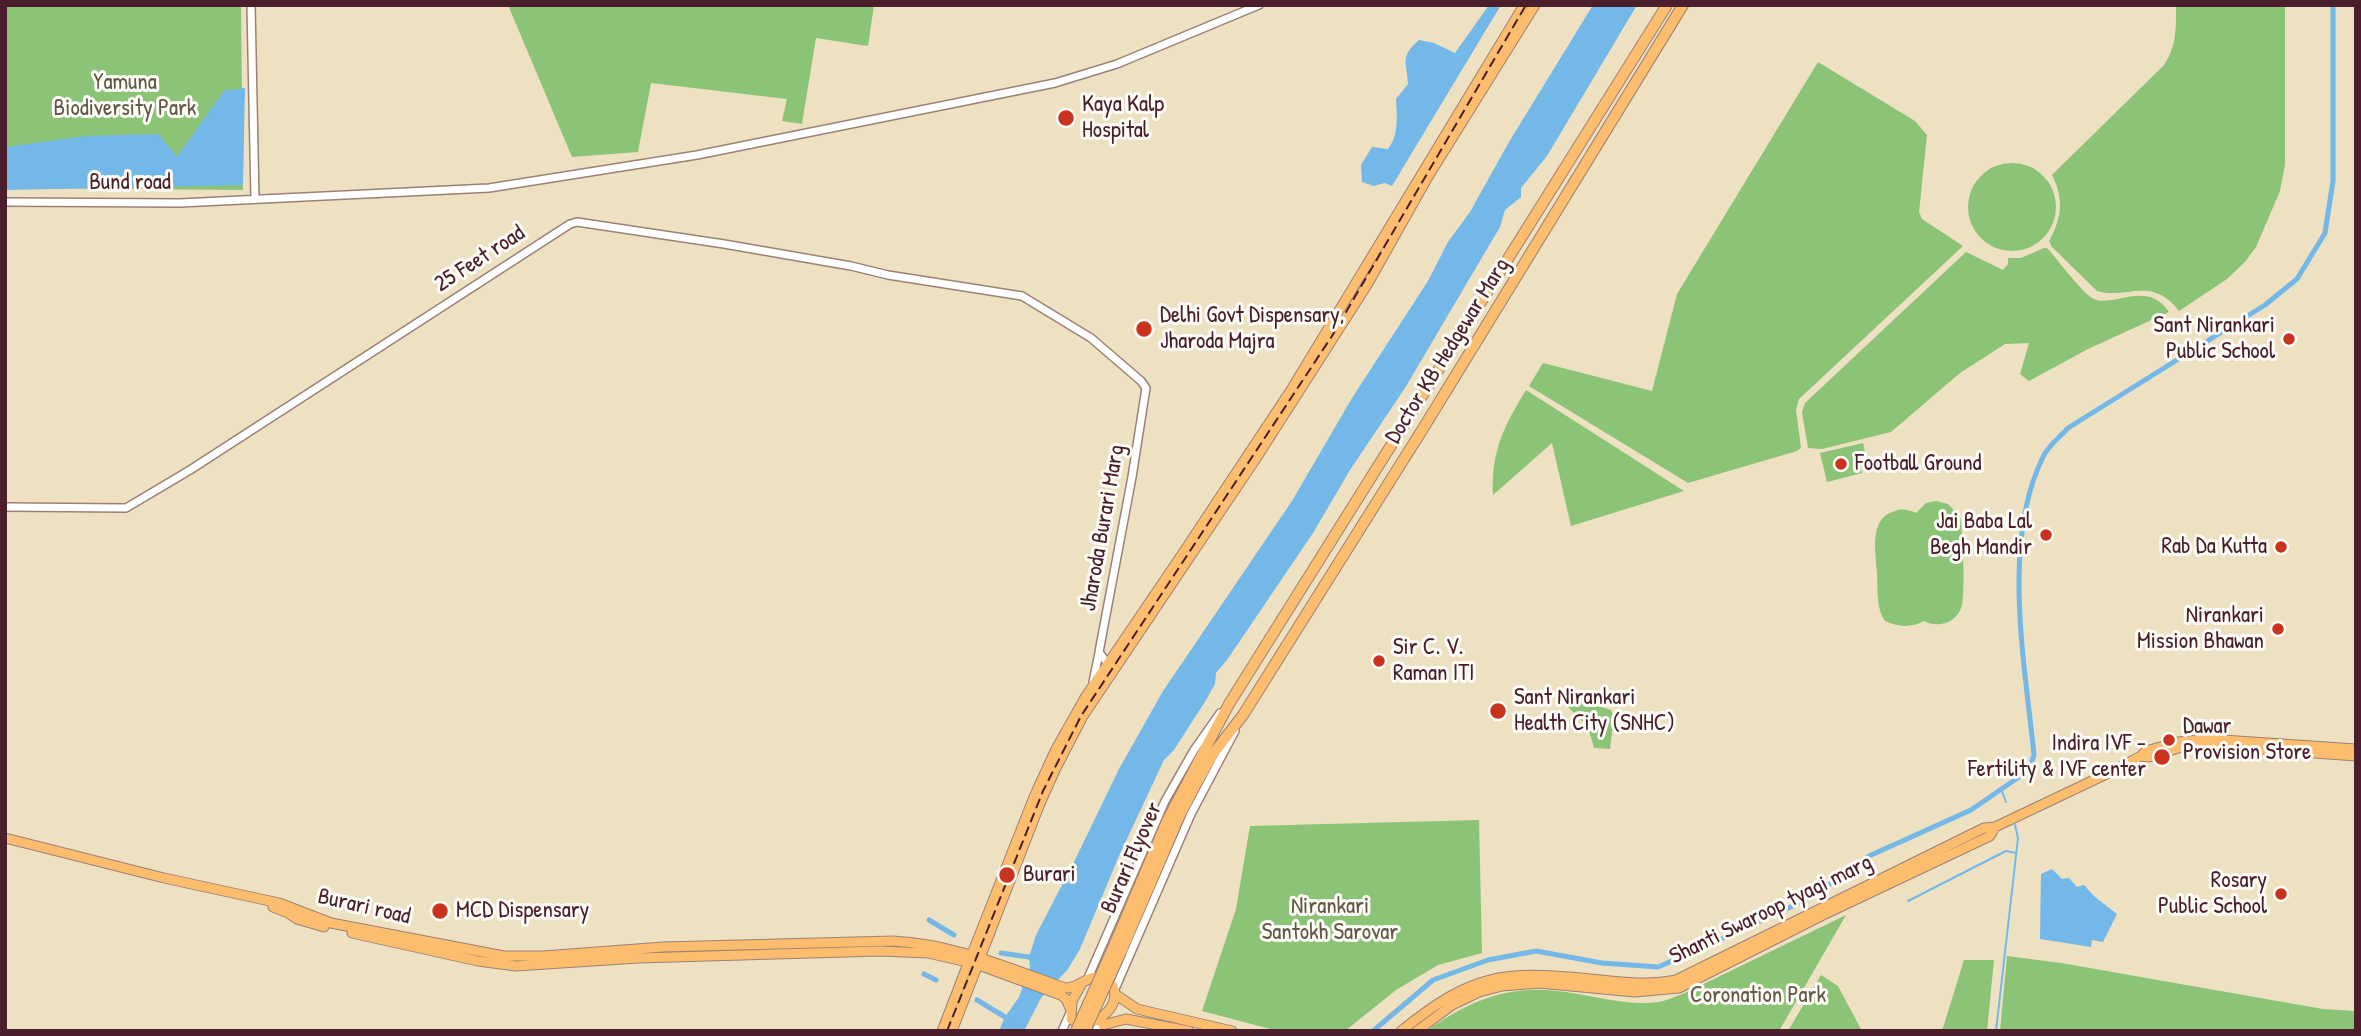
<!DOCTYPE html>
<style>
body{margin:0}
#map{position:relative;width:2361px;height:1036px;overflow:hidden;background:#ede1c1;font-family:"Patrick Hand",sans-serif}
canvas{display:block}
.frame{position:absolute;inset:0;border:7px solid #4a1f2b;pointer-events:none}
</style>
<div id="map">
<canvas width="2361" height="1036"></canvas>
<div class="frame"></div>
</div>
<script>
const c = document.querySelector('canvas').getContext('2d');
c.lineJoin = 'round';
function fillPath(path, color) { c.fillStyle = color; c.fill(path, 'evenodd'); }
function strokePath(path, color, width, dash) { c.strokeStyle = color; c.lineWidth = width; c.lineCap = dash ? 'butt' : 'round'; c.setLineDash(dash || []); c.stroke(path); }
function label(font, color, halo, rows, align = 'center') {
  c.font = font + ' "Patrick Hand",sans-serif'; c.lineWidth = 6; c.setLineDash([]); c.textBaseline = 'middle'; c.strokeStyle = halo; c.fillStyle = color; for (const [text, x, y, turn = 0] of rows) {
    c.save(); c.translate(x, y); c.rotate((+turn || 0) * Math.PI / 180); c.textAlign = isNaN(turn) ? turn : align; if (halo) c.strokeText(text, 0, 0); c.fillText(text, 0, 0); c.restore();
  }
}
fillPath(new Path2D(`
 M 5,5 L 241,5 L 243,190 L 5,188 Z
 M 508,5 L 874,5 L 868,46 L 816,38 L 802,124 L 782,121 L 787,99 L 651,83 L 638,152 L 572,157 Z
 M 2176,5 L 2285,5 L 2285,164 L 2280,191 L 2256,247 L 2245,262 L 2227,279 L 2179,311 C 2151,275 2128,300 2097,291 L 2052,247 L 2049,241 C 2062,218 2064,199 2052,175 L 2164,65 C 2177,46 2176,28 2176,5 Z
 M 1818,62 L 1915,121 L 1927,135 L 1919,212 L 1922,219 L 1963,246 L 1799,399 L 1796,410 L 1801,448 L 1797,451 L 1688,483 L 1529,386 L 1543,363 L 1652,391 L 1677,294 Z
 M1968 207a44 44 0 1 1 88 0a44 44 0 1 1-88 0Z
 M 2044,248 L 2047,248 C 2057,259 2081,291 2092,298 C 2112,310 2146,278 2169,312 L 2088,349 L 2029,381 L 2020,374 L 2029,343 L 2005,344 L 1960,373 L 1891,432 L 1822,449 L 1808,448 L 1802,412 L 1805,403 L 1966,252 L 2003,270 L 2008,264 L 2008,258 L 2021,258 Z
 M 1526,390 L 1684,491 L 1571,526 L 1552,443 L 1493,495 C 1491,451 1504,426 1526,390 Z
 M 1863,443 L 1867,460 L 1860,462 L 1862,473 L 1827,482 L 1820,453 Z
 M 1936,501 L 1948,504 L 1960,517 C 1963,530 1965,593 1962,605 C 1958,622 1939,629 1924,621 C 1911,628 1898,627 1885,621 C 1876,608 1878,589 1877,573 C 1876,553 1868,518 1895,511 C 1902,508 1909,510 1916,513 L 1926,503 Z
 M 1565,695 L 1611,710 L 1614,717 L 1610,749 L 1594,748 L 1588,727 L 1560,699 Z
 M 1479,820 L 1482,953 L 1438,965 L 1396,990 L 1345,1031 L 1278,1031 L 1202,1011 L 1236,909 L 1250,826 Z
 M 1846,915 L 1779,1031 L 1427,1031 C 1467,1002 1506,985 1557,991 C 1589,994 1627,1007 1659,1002 C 1668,1000 1676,996 1685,993 Z
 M 2007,956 L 2061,963 L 2323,1009 L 2356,1011 L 2356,1031 L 2000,1031 Z
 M 1964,960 L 1994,960 L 1987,1031 L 1942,1031 Z
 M 1821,975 L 1838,986 L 1862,1031 L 1788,1031 Z`), '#8bc377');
fillPath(new Path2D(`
 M 1489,5 L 1501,5 L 1392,186 L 1385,183 L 1374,186 L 1362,182 L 1361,165 L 1372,147 L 1388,149 C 1399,135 1397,116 1396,99 L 1408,84 C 1407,61 1399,58 1419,40 L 1434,43 L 1455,53 Z
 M 1593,5 L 1637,5 L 1547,156 L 1521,188 L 1521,197 L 1505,210 L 1500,227 L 1405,388 L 1350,470 L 1313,533 L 1227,660 L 1216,673 L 1215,684 L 1206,700 L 1174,750 L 1164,760 L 1119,856 L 1080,949 L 1068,969 L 1041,998 L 1024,1031 L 999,1031 L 1005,1017 L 1019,997 L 1030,967 L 1029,957 L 1036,935 L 1074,862 L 1119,769 L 1163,691 L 1292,501 L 1352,398 L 1428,281 L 1448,242 L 1470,212 L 1509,142 Z
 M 245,88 L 243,185 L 5,190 L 5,147 L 87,136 L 158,134 L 177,157 L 224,91 Z
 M 2052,869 L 2062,879 L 2069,878 L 2077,887 L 2084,885 L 2095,897 L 2117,914 L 2103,942 L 2092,940 L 2091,947 L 2040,939 L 2041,874 Z`), '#73b8e9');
strokePath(new Path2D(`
 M 2001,789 L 2006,802
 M 1908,901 L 2006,851 L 2016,853
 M 1996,1031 L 2018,838 L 2015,825`), '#73b8e9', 2);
strokePath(new Path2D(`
 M 929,920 L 954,935
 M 1001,953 L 1036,958
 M 924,974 L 936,980
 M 977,1000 L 1010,1020
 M 1373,1031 L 1433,980 L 1488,960 L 1536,951 L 1602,963 L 1658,967 L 1693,952 L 1810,898 L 1869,856 L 1971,810 L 2029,770 L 2034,755 C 2025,664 2001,542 2043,457 C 2048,446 2060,437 2068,428 L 2265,305 L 2297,279 L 2325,233 L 2333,181 L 2333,5`), '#73b8e9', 5);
const minor = new Path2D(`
 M 251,5 L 255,199
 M 5,202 L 180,203 L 489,188 L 697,155 L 1055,83 L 1117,64 L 1259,5
 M 5,507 L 126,508 L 190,470 L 570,224 L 577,222 L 724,244 L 851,266 L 888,275 L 1022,296 L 1091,338 L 1141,381 L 1146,388 L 1132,477 L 1099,652 L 1110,667
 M 1093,682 L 1099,653
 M 1088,978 L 1165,801 L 1194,750 L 1220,713
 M 1115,989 L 1191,814 L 1235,731
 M 1062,1031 L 1070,1013
 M 1096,1031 L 1097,1028`);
const major = new Path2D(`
 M 2141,756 L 2149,757 L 2185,746 L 2206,745 L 2356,756
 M 5,838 L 164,878 L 279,903 L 331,923 L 504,956 L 543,956 L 663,947 L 893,941 C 954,944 1008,968 1065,988 C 1082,988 1088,972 1106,978 C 1133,1000 1091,1036 1071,1019 L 1072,1001 L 1082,983
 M 273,907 L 288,913 L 297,919 L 324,927
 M 352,933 L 478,961 L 516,966 L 638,958 L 880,951 L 928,953 L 976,964 L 1061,995 L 1066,999 L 1070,1008
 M 972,954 L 1034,797 L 1055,751 L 1086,696 L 1183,553 L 1291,390 L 1524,5
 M 980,958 L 1039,806 L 1055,770 L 1083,716 L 1255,460 L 1367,285 L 1429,175 L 1535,5
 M 1115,994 L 1137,1009 L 1232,1031
 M 1103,1025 L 1126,1019 L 1189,1031
 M 942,1031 L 969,961
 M 952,1031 L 978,964
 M 1401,1031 C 1472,974 1501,970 1590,979 C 1619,982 1648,986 1676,980 L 1984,828 L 1995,827 L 2115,770 L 2141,756 L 2146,751 L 2178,742 L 2208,739 L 2356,749
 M 1417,1031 L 1452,1005 L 1479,992 L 1502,986 L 1539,983 L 1635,992 L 1679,988 L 1821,916 L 1990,836 L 1995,827`);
const highway = new Path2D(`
 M 1113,948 L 1168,819 L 1229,704 L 1667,5
 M 1121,952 L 1179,817 L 1196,784 L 1213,754 L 1243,715 L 1424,427 L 1683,5`);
strokePath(minor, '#9c8076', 10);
strokePath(major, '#9c8076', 11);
strokePath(highway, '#9c8076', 12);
strokePath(minor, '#fff', 7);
strokePath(major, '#fcbd6f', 9);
strokePath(highway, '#fcbd6f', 10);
strokePath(new Path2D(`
 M 947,1031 L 1043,791 L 1081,716 L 1332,336 L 1526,5`), '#4a1f2b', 2, [10, 5]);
const highwayBridge = new Path2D(`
 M 1076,1031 L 1113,948
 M 1085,1031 L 1121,952`);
strokePath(highwayBridge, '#9c8076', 12, []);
strokePath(highwayBridge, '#fcbd6f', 10);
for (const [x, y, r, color] of [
 [1066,118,9,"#c8321e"],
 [1144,329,9,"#c8321e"],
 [2289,339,7,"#c8321e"],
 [1841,464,7,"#c8321e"],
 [2046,535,7,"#c8321e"],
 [2281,547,7,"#c8321e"],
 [2278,629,7,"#c8321e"],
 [1379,661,7,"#c8321e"],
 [1498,711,9,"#c8321e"],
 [2169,740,7,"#c8321e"],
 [2162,757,9,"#c8321e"],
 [1007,875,9,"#c8321e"],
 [2281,894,7,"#c8321e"],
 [440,911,9,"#c8321e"]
]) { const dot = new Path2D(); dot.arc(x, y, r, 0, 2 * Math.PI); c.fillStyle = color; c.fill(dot); strokePath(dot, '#fdfcf7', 2.5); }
label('23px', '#615846', '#fdfcf7', [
 ["Yamuna",125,83],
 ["Biodiversity Park",125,109],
 ["Nirankari",1330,907],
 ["Santokh Sarovar",1330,933],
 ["Coronation Park",1758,996]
]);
label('23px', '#4a1f2b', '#fdfcf7', [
 ["Kaya Kalp",1082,105],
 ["Hospital",1082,131],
 ["Delhi Govt Dispensary,",1160,316],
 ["Jharoda Majra",1160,342],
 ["Sant Nirankari",2275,326,"right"],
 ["Public School",2275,352,"right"],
 ["Football Ground",1855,464],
 ["Jai Baba Lal",2032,522,"right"],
 ["Begh Mandir",2032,548,"right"],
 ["Rab Da Kutta",2267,547,"right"],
 ["Nirankari",2264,616,"right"],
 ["Mission Bhawan",2264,642,"right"],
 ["Sir C. V.",1393,648],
 ["Raman ITI",1393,674],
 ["Sant Nirankari",1514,698],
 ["Health City (SNHC)",1514,724],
 ["Dawar",2183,727],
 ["Provision Store",2183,753],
 ["Indira IVF -",2146,744,"right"],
 ["Fertility & IVF center",2146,770,"right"],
 ["Burari",1023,875],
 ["Rosary",2267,881,"right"],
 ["Public School",2267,907,"right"],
 ["MCD Dispensary",456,911]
], 'left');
label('23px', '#4a1f2b', '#fdfcf7', [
 ["Bund road",130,183],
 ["25 Feet road",480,259,-33],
 ["Doctor KB Hedgewar Marg",1448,351,-58],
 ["Jharoda Burari Marg",1103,528,-80],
 ["Burari Flyover",1132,858,-66],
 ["Burari road",364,907,13],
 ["Shanti Swaroop tyagi marg",1771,910,-26]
]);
</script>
